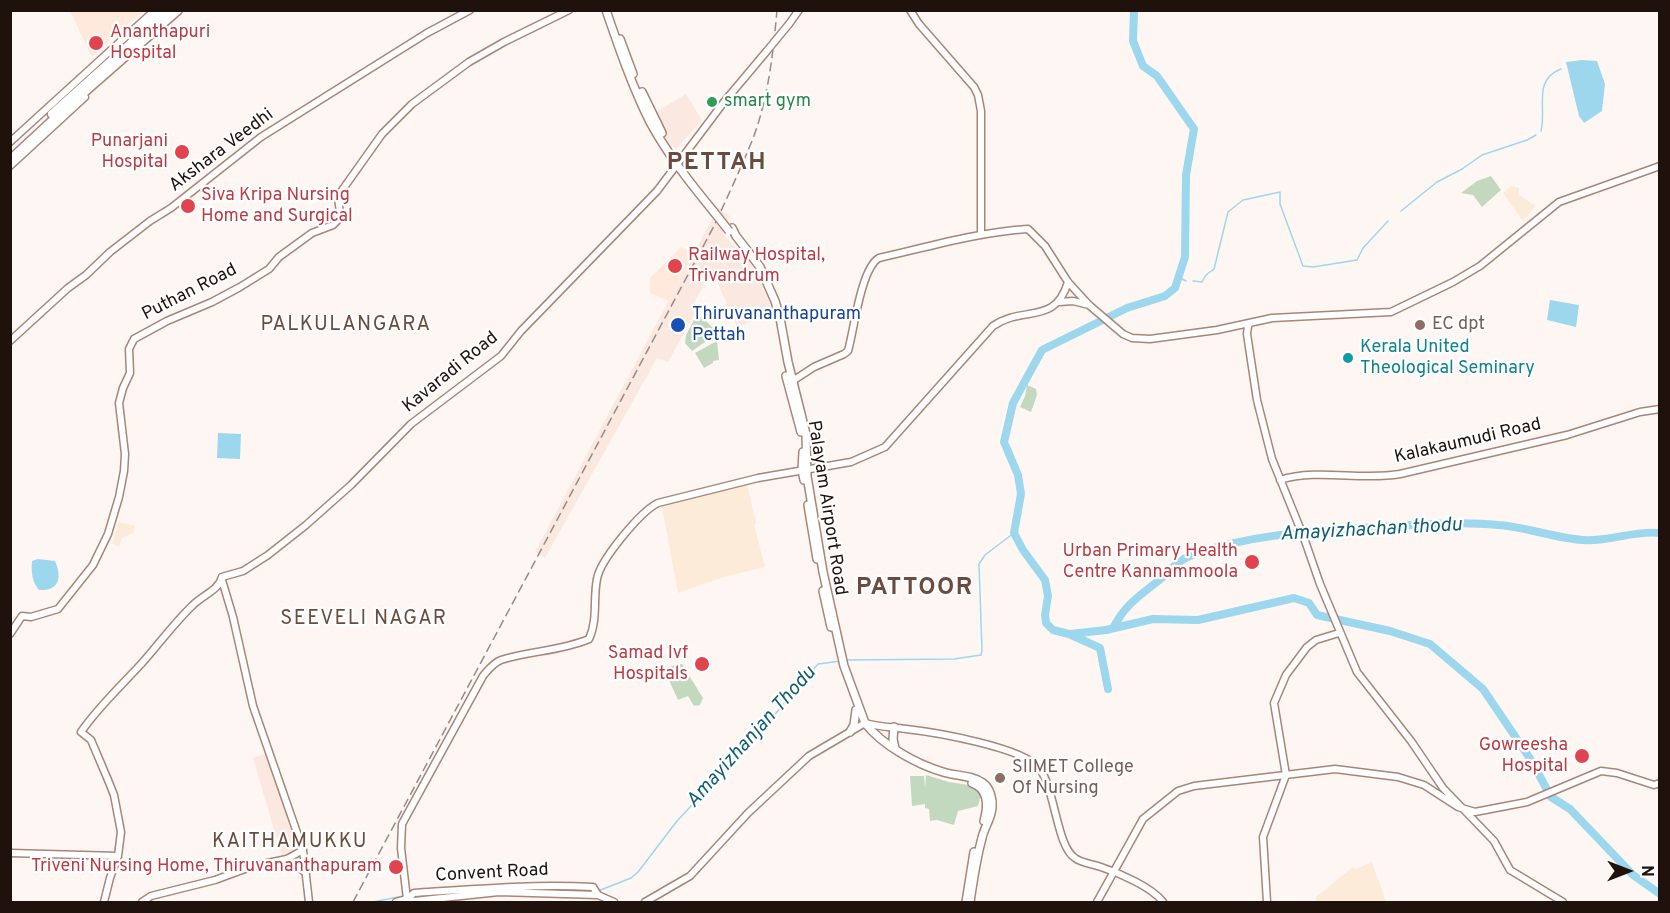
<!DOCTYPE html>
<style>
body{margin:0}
#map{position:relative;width:1670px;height:913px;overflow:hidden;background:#fef6f3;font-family:Overpass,sans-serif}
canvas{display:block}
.frame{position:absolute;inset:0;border:12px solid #1f120d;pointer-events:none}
.north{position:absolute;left:1598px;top:841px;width:60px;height:60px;-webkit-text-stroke:4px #fff;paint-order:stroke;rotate:90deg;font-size:16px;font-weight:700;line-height:24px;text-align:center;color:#1f120d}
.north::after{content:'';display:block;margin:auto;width:21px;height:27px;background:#1f120d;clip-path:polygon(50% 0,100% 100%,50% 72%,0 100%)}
</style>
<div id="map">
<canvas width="1670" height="913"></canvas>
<div class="frame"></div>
<div class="north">N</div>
</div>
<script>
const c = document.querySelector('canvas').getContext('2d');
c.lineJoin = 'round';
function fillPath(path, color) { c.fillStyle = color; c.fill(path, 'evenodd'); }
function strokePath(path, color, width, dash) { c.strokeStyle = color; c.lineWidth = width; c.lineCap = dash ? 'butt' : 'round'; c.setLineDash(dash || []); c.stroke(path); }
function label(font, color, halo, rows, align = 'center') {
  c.font = font + ' Overpass,sans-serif'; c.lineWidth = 4.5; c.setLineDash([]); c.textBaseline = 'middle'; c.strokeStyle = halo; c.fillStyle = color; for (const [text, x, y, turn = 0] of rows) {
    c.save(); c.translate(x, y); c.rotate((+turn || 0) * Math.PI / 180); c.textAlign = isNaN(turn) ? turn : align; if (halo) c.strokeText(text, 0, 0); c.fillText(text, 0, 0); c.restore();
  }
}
fillPath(new Path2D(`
 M 686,94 L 702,120 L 676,149 L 670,145 L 653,114 Z
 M 718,208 L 730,216 L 722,233 L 746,258 L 756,272 L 770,304 L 770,310 L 767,316 L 737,327 L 712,270 L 691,309 L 696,311 L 668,362 L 657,358 L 545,558 L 535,552 Z
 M 267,753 L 284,807 L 295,846 L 290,853 L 282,857 L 253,758 Z`), '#fbe8e1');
fillPath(new Path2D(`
 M 1511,186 L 1519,188 L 1519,195 L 1535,206 L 1523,221 L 1503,193 Z
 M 747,484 L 756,523 L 754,524 L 765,567 L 724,577 L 678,593 L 662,507 Z
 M 119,522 L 135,526 L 133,533 L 122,538 L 119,547 L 112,543 Z
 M 1372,862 L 1386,902 L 1316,902 L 1316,897 L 1353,867 L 1356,869 Z`), '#fcebd9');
fillPath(new Path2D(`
 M 70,11 L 70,10 L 145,11 L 122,28 L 92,57 Z
 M 681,247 L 694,254 L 668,301 L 650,293 L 650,278 Z`), '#fee9db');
fillPath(new Path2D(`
 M 1491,176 L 1501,190 L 1482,207 L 1473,195 L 1461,193 L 1477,181 Z
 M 700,317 L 704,319 L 718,333 L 692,351 L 685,343 L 686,335 L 694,320 Z
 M 717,341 L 719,360 L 713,361 L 713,363 L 704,368 L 695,353 Z
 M 1027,385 L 1036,389 L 1037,395 L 1031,412 L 1020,407 L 1025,396 Z
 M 676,664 L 682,664 L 703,698 L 700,705 L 694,706 L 688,696 L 678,700 L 668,678 L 667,669 Z
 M 926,775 L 949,782 L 975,786 L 981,794 L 978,806 L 958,811 L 954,825 L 937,820 L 930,821 L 929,809 L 925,808 L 925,804 L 912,806 L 910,776 L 924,776 L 925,788 Z`), '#c2d9c0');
fillPath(new Path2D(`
 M 1582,60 L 1597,61 L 1605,84 L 1602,111 L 1584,123 L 1579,116 L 1566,62 Z
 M 1550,300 L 1579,305 L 1576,327 L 1547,320 Z
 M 218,433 L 241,434 L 240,459 L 217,458 Z
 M 38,559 L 55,561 C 62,577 60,591 39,590 C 32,582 31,571 32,561 Z`), '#9cd7ed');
strokePath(new Path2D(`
 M 1541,131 C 1547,108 1532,80 1561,69
 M 1401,211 L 1437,182 L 1462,169 L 1482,155 L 1527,140 L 1536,135
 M 1180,278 L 1186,281
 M 1193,281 L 1202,282 L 1206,275 L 1214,269 L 1228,212 L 1243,200 L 1280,192 L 1280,204 L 1303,266 L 1313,267 L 1357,260 L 1363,248 L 1388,221
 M 846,660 L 954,659 L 981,655 L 982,650 L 979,564 L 985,555 L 1014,533
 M 598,891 L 631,878 L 638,872 L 677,821 L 759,733 L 818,664 L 841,661
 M 373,902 L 403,896`), '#9cd7ed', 1.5);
strokePath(new Path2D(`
 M 1113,628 C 1127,602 1141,595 1163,577 C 1172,568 1179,560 1192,555 C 1250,534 1314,531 1375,527 C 1416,525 1458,521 1498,525 C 1527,527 1554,538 1583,540 C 1609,542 1634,530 1660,533
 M 1070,634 L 1106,630 L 1153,619 L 1198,620 L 1294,598 L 1309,603 L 1317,615 L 1390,631 L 1430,644 L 1483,689 L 1531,760 L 1551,797 L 1570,809 L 1633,875 L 1660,894
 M 1108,689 L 1100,648 L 1069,634 L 1053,630 L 1046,623 L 1045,615 L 1048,596 L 1045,580 L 1023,550 L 1014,533 L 1021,494 L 1018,475 L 1004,442 L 1013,403 L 1042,350 L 1127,308 L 1165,296 L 1175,288 L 1185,257 L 1186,175 L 1194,129 L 1157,76 L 1143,66 L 1133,41 L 1134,10`), '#9cd7ed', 8);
const secondary = new Path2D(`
 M 910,10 L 919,24 L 974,87 L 978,95 L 981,111 L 981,235
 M 789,24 L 799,10
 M 142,27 L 161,10
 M 10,142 L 155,10
 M 10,166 L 85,97
 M 1059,302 L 1073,301 L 1089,305
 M 1250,323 L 1248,326 L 1247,334 L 1257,400 L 1272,459 L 1304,538 L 1320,584 L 1357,672 L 1411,741 L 1443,788 L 1494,841 L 1510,870 L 1563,902
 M 10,341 L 68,288 L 86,275 L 110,252 L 150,221 L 171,208 L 261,137 L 427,33 L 470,10
 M 791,382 L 814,367 L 844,354 L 848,351 C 854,330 861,268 879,258 C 928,247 978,232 1028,229 L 1045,246 L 1068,282 L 1089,305 L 1123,334 L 1132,338 L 1150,339 L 1217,330 L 1272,318 L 1391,312 L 1453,282 L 1480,266 L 1559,202 L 1660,166
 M 1280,480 C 1319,468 1360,481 1400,474 L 1567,435 L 1640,412 L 1660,409
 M 222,577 L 243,571 L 268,555 L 306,525 L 351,485 L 411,424 L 501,356 L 521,331 L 657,191 L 724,102 L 766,52
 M 222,580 L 233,617 L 253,706 L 303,850 L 309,902
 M 10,634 L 22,616 L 31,617 L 58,609 L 93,565 L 108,534 L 119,497 L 124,471 L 125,454 L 119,403 L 123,388 L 130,373 L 129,349 L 134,339 L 167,321 L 212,302 L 240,287 L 269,269 L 279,257 L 312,233 L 333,225 L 338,220 L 340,214 L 338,196 L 382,134 L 412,104 L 469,62 L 504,42 L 569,10
 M 10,853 L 118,856
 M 287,859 L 306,873
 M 407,899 L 401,848 L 402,824 L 483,676 C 488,670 493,663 501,660 C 529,651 561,651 589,639 C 598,620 593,598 597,579 C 600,560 641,511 658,503 L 758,478 L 851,462 L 885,447 L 993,326 C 1023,305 1055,326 1068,282
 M 407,899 L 414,901 L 499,892 L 598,895 L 614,902
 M 104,902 L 110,878 L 118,856 L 121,832 L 114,795 L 108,780 L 91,740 L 81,732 C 98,707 121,686 142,663 C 159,644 174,623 193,605 C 203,595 219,590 222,577
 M 142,902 L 151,896 L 215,880 L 253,866 L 287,859 L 303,850
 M 396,902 L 407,899 L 414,893 C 474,889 533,884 593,887 L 598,895
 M 645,902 L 690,876 L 748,813 L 809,756 L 865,723 C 879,727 891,727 906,729 C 933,732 1024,747 1040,769 C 1055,790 1057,847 1075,858 C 1081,863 1093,864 1101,867 C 1119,873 1152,887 1163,902
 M 1097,902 L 1143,819 L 1178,791 L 1194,786 L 1335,769 L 1398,777 L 1424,785 L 1458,807 L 1475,812 L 1527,802 L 1601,771 L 1617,773 L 1654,785 L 1660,783
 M 1267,902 L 1263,837 L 1286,775 L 1274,703 L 1286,675 L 1307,647 L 1316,640 L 1339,633`);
const primary = new Path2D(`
 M 606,10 C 619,48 632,86 650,122 C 668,155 691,184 714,212
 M 620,39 L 633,74
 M 642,92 L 662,133
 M 732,228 L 736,236 L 760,267 L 775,301 L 780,318 L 788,362 L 806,434 L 807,476 L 823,572 L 844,666 L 865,723 C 882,745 916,764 943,772 C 955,776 972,775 983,783 C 990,788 993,799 992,808 C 991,819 984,828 982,838 C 976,860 973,881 970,902
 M 786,376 L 801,432
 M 803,452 L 802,470 L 804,480
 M 808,505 L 817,559
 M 823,591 L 831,627
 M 894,727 L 893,739 L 895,748
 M 850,732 L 854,725 L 856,710
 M 972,783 C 989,789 988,807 984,821
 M 966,902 L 974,852`);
const highway = new Path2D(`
 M 52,114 L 168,10
 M 10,160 L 66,108 L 178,10`);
strokePath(secondary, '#a98578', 9);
strokePath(primary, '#a98578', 10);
strokePath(highway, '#a98578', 11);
strokePath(secondary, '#fff', 6);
strokePath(primary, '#fff', 7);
strokePath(highway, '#fff', 8);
strokePath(new Path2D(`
 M 353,902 L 714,226 C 727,198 740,170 752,141 C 768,100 773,55 777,10`), '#958b87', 1.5, [9, 4.5]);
const secondaryBridge = new Path2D(`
 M 766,52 L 789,24`);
const primaryBridge = new Path2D(`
 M 714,212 L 729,231`);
strokePath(secondaryBridge, '#a98578', 9, []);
strokePath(primaryBridge, '#a98578', 10, []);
strokePath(secondaryBridge, '#fff', 6);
strokePath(primaryBridge, '#fff', 7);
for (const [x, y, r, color] of [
 [96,43,8,"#e0444e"],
 [712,102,6,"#2e9e5b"],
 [182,152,8,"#e0444e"],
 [188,206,8,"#e0444e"],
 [675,266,8,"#e0444e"],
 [678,325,8,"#1a4fb4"],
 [1420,325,6,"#8d6e63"],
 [1348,358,6,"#0f9aa8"],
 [1252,562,8,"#e0444e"],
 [702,664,8,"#e0444e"],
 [1582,756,8,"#e0444e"],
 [1000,778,6,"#8d6e63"],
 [396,867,8,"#e0444e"]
]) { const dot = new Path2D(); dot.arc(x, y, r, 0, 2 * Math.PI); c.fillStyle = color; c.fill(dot); strokePath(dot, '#fff', 2); }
label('18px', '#be3a42', '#fff', [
 ["Ananthapuri",110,33,"left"],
 ["Hospital",110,54,"left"],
 ["Punarjani",168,142],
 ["Hospital",168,163],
 ["Siva Kripa Nursing",201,196,"left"],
 ["Home and Surgical",201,217,"left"],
 ["Railway Hospital,",688,256,"left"],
 ["Trivandrum",688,277,"left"],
 ["Urban Primary Health",1238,552],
 ["Centre Kannammoola",1238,573],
 ["Samad Ivf",688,654],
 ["Hospitals",688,675],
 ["Gowreesha",1568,746],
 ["Hospital",1568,767],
 ["Triveni Nursing Home, Thiruvananthapuram",382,867]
], 'right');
label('18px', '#27864d', '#fff', [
 ["smart gym",724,102]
], 'left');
label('18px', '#1f120d', '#fff', [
 ["Akshara Veedhi",222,151,-37],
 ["Puthan Road",190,293,-27],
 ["Kavaradi Road",451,373,-39],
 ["Kalakaumudi Road",1468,442,-13],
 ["Palayam Airport Road",826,508,81],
 ["Convent Road",492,874,-3]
]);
label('18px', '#164399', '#fff', [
 ["Thiruvananthapuram",692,315],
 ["Pettah",692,336]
], 'left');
label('18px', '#785e54', '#fff', [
 ["EC dpt",1432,325],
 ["SIIMET College",1012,768],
 ["Of Nursing",1012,789]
], 'left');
label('18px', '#0d838f', '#fff', [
 ["Kerala United",1360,348],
 ["Theological Seminary",1360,369]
], 'left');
c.letterSpacing = '1.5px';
label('20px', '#6c4b3f', '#fff', [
 ["PALKULANGARA",346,326],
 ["SEEVELI NAGAR",364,620],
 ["KAITHAMUKKU",290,843]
]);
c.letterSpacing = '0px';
label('italic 20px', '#0f5e74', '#fff', [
 ["Amayizhachan thodu",1371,531,-3],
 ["Amayizhanjan Thodu",752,738,-48]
]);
c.letterSpacing = '1.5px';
label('bold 24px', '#6c4b3f', '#fff', [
 ["PETTAH",717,164],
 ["PATTOOR",915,589]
]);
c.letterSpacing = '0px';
</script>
